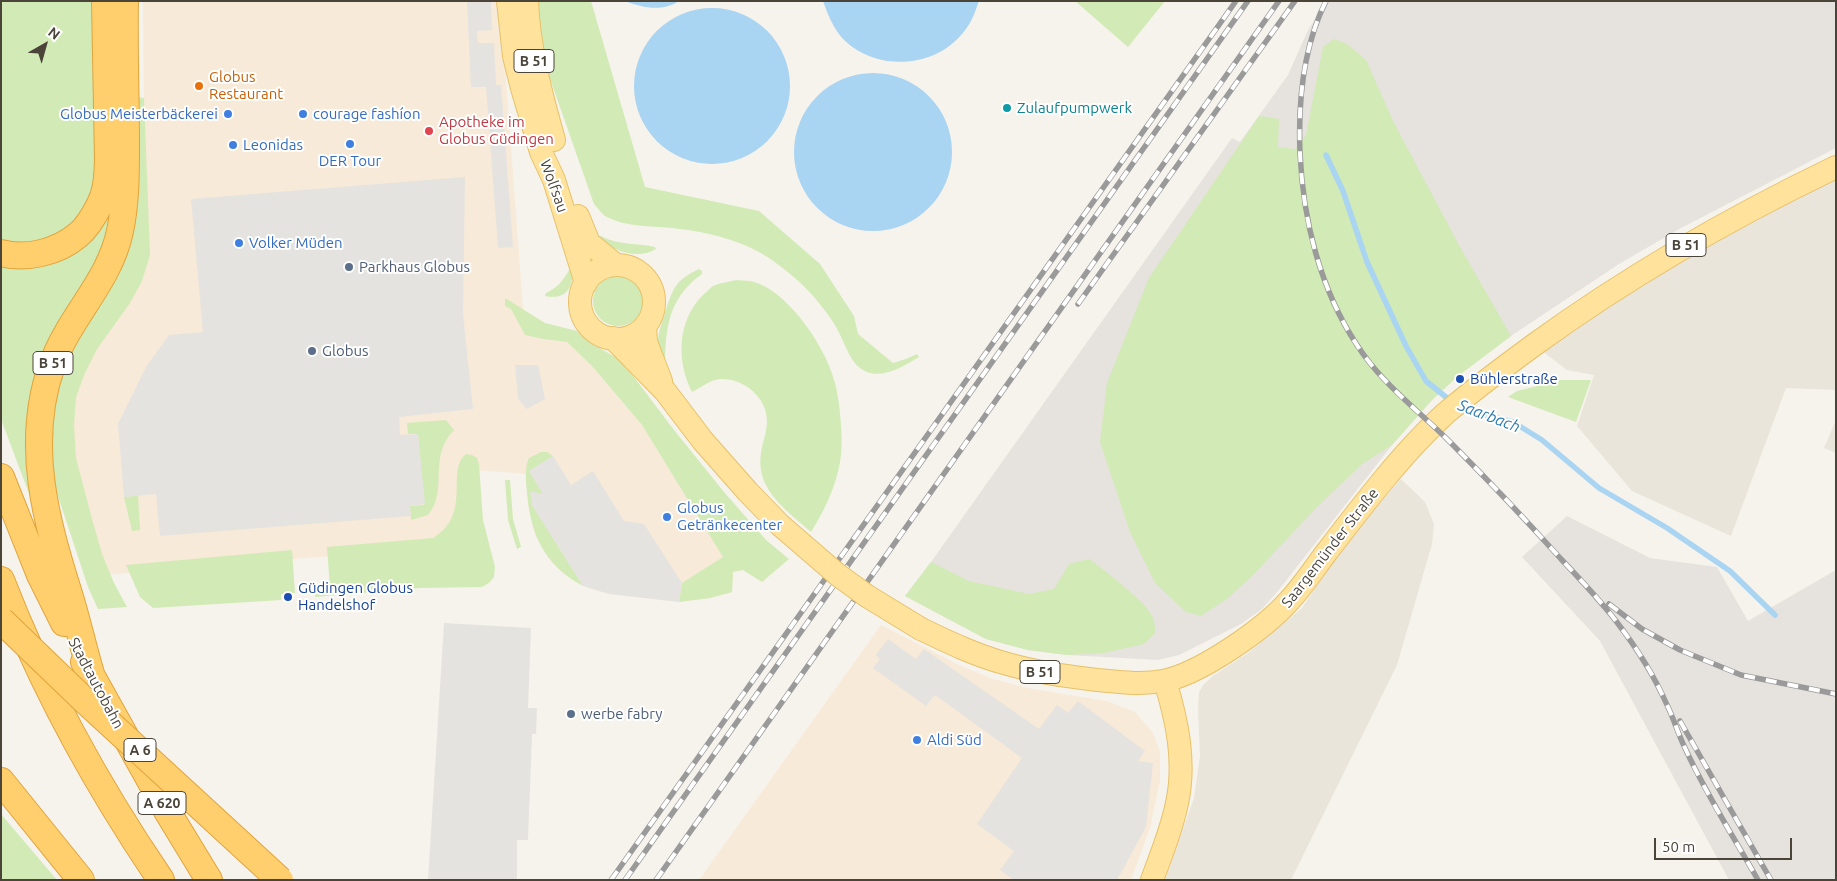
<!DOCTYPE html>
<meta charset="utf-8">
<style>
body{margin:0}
#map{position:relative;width:1837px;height:881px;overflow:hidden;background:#f6f3ec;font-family:Ubuntu,sans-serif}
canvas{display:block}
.frame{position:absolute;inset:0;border:2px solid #4b4439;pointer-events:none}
.north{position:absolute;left:20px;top:20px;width:50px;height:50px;-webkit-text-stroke:4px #fff;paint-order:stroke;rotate:38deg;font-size:14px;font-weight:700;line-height:20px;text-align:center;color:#4b4439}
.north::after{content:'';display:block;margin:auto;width:18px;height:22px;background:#4b4439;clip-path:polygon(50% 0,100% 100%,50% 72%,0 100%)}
.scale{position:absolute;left:1654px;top:838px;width:138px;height:22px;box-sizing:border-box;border:2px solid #4b4439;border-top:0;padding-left:6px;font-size:15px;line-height:18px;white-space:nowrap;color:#4b4439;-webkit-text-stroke:4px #fff;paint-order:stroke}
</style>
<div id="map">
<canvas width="1837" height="881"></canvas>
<div class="frame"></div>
<div class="north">N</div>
<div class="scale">50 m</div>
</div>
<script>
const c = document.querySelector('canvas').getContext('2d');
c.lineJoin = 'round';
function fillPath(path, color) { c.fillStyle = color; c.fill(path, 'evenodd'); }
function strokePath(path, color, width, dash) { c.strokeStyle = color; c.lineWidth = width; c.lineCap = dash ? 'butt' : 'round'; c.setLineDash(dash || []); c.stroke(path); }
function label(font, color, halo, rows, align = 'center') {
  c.font = font + ' Ubuntu,sans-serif'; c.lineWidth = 4; c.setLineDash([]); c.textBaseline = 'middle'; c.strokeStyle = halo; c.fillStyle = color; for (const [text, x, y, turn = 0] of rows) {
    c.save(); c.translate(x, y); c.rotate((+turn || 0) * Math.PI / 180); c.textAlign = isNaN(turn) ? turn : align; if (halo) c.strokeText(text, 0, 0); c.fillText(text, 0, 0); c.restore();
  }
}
fillPath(new Path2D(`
 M 1836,178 L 1836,390 L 1786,388 L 1731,536 L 1632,491 L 1577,426 L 1594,375 L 1567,370 L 1542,351 L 1666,269 Z
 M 1836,420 L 1836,453 L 1824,448 Z
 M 1401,479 L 1425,502 L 1434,524 L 1432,544 L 1397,665 L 1291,880 L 1165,880 L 1194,798 L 1200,756 L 1198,709 L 1199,692 L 1204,684 L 1213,676 L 1248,653 L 1302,608 L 1346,542 Z`), '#eae5da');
fillPath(new Path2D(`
 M 143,1 L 500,1 L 525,335 L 543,339 L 567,342 L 592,366 L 642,425 L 733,572 L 732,592 L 710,598 L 679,602 L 609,594 L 583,586 L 562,572 L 551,561 L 535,535 L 528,505 L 528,474 L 477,470 L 483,543 L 104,575 L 65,446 L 69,394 L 145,242 Z
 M 881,625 L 961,666 L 993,679 L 1032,689 L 1107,701 L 1135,712 L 1153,733 L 1160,752 L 1160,781 L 1150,828 L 1131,880 L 699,880 Z`), '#f7ead8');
fillPath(new Path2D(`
 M 1327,1 L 1836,1 L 1836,148 L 1681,228 L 1619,264 L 1511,336 L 1458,376 L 1432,400 L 1392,445 L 1278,591 L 1262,609 L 1241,624 L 1179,655 L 1158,660 L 1067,655 L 1028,650 L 986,639 L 905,596 L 931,562 L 1232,138 L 1240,142 L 1288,75 L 1308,30 Z
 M 1567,516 L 1650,558 L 1717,567 L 1748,621 L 1836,570 L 1836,880 L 1729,880 L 1600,641 L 1522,557 Z`), '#e6e2dd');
fillPath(new Path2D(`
 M 1,1 L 95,1 L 98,138 L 94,187 L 87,205 L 73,222 L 59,235 L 21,245 L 1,241 Z
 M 538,1 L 591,1 L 645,187 L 759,211 L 820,264 L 854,316 L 858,334 L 893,363 L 906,359 L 917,354 L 919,357 C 899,369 870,387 852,359 C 844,346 840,331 831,319 C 814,294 796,277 772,260 C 744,240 704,231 671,228 C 650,226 626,227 607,217 C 602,215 598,208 594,204 L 548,73 L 540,29 Z
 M 1075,1 L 1165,1 L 1128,47 Z
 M 1334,39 L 1347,44 L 1366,60 L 1394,123 L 1460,247 L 1511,336 L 1458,376 L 1432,400 L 1392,445 L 1362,464 L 1316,508 L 1253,575 L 1228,598 L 1201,616 L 1186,612 L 1155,583 L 1130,532 L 1100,442 L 1107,383 L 1149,278 L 1259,116 L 1279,119 L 1278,147 L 1295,149 L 1306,135 L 1323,47 Z
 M 137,97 L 144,98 L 150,255 L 142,281 L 130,303 L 97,349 L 85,373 L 76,397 L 74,425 L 76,458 L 92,519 L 102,554 L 114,583 L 127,607 L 98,609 L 88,587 L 56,490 L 51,456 L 52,421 L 57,391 L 67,361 L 117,275 Z
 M 114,196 L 109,233 L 101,253 L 58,330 L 34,507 L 1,419 L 1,263 L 16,267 Z
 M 601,236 C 617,245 638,243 655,247 L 656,249 C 638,260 613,252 599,237 Z
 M 699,269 L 702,271 L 702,274 C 670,297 666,324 665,361 C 653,341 659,334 665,313 C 673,289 674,281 699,269 Z
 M 569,270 L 573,271 C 572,290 565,300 545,296 L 546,293 C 557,288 563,281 569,270 Z
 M593 301a25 25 0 1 1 50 0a25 25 0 1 1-50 0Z
 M 736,280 C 742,281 749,280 754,282 C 789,292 827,349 835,383 C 840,402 844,443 840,462 C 836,487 824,511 811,532 C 794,517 773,502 764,481 C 753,451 771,436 766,413 C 762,391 733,373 712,381 C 705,384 698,389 692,392 C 676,360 677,320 704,294 C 707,292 710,288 713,286 C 719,283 729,282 736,280 Z
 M 505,298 L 545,323 L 577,331 L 590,343 L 621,360 L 674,430 L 724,492 L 766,540 L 789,559 L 762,582 L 743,570 L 733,572 L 732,592 L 710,598 L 679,602 L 682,583 L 723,557 L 642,425 L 592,366 L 567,342 L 543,339 L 525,335 L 511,309 L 505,306 Z
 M 1560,380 L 1591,380 L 1576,422 L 1508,397 L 1517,391 Z
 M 446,420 L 454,430 C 427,458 449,490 428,515 L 411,520 L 410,506 L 424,505 L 418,434 L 408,434 L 407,423 Z
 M 541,452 L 547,452 L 553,456 L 529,471 L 543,494 L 532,505 L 583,586 C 544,565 531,535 527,493 C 526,482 524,468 529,458 Z
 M 466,454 L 472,455 L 477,458 L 479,464 L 483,520 L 495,567 L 494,577 L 489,583 L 482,587 L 420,588 L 315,597 L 315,590 L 330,588 L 327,547 L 433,538 C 473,514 445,471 466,454 Z
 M 505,480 L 510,480 L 513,519 L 521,547 L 517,549 L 508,520 Z
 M 138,495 L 140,530 L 132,531 L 124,497 Z
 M 292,550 L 295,593 L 281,594 L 281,600 L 153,608 L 140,597 L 126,565 Z
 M 1089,559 C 1104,570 1147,602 1153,618 C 1155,622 1155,629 1155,633 L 1144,644 L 1104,653 L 1067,655 L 1028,650 L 986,639 L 905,596 L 931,562 L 969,581 L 1029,594 L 1054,589 L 1069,564 Z
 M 1,814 L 57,880 L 1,880 Z`), '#d2eab5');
fillPath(new Path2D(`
 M 467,1 L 491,1 L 492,30 L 477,31 L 478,43 L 494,43 L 496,85 L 501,85 L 513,247 L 498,248 L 486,87 L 471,87 Z
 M 465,177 L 463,314 L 473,409 L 399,417 L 400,435 L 418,434 L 425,504 L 410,506 L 411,516 L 160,536 L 156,494 L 124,497 L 118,424 L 146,367 L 169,335 L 203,332 L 191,199 Z
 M 515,365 L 538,365 L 545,399 L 527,409 L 522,404 L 518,398 Z
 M 553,456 L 571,485 L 593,471 L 624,521 L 644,524 L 682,583 L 679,602 L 609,594 L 583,586 L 532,505 L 530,491 L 543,494 L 529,471 Z
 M 444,623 L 531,628 L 528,708 L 537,708 L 536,734 L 532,734 L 528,840 L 517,840 L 517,880 L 428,880 Z
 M 888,639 L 916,659 L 924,649 L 1039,729 L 1057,705 L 1068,713 L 1078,701 L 1145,751 L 1138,761 L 1153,763 L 1146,827 L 1117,880 L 1014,880 L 1000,870 L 1014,851 L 977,824 L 1022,758 L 935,695 L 926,706 L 873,668 L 880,659 L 876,655 Z`), '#e5e3e0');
fillPath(new Path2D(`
 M 625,1 L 679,1 C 662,12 643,8 625,1 Z
 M 823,1 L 979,1 C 976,9 973,19 968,26 C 943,65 888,73 851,46 C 836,35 829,18 823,1 Z
 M634 86a78 78 0 1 1 156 0a78 78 0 1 1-156 0Z
 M794 152a79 79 0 1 1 158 0a79 79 0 1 1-158 0Z`), '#a9d4f2');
strokePath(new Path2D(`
 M 1326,155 L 1343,191 L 1367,262 L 1406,346 L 1426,381 L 1452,402
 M 1462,407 L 1474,412 L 1513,422 L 1542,440 L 1599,488 L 1667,528 L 1730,571 L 1775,615`), '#a9d4f2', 5.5);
const major = new Path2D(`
 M 508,1 L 514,56 L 522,88 L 541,152 L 554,180 L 586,283
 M 527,1 C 529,49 541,94 554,140
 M 578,216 L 589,243 L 616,265
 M580 302a37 37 0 1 1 74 0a37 37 0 1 1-74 0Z
 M 645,326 L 646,342 L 661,381
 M 613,338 L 665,391 L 703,441 L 748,492 L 780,525
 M 921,629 C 948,642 975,655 1004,663 C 1034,672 1065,676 1097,680 C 1119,682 1141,685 1163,681 C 1200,674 1264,629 1289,601 C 1303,586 1314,569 1326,553 C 1362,506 1403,452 1446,413 C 1474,389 1504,367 1534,345 C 1629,276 1730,218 1836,167
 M 1152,880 C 1161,855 1172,829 1177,803 C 1186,762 1177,720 1165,681`);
const highway = new Path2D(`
 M 1,253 C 26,260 58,252 78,235 C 87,228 95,214 100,204 C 107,191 107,176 108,162 L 105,1
 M 1,477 L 40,575 L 64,623
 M 1,580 C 42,686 97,786 161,880
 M 84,662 L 167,811 L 209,880
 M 92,677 C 84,651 78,623 70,597 C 46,521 24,444 52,365 C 69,317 110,281 120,231 C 126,203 126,173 126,145 C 126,97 124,49 125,1
 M 1,781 L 81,880`);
strokePath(major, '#e6c16a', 24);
strokePath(highway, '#e0a43c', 28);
strokePath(major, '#ffe39c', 22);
strokePath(highway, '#ffcf6e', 26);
const rail = new Path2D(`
 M 1326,1 C 1303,47 1298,103 1300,153 C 1303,220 1320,289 1357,345 C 1381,383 1419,411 1450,442 C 1488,480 1525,519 1561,559 C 1580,579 1599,599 1616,621 C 1636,647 1654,675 1667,705 C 1674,719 1678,734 1685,748 C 1706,794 1733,836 1758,880
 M 1078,304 L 1295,1
 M 1609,604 L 1642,629 L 1680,650 L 1741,675 L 1836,694
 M 1680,721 L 1771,880
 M 611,880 L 1236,1
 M 625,880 L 1248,1
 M 656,880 L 1279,1`);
strokePath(rail, '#9a9a9a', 5.5);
strokePath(rail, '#fff', 4, [11]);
const majorBridge = new Path2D(`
 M 780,525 L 838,575 L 867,596 L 921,629`);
const highwayBridge = new Path2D(`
 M 1,620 L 82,698 L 280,880`);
strokePath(majorBridge, '#e6c16a', 24, []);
strokePath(highwayBridge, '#e0a43c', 28, []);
strokePath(majorBridge, '#ffe39c', 22);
strokePath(highwayBridge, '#ffcf6e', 26);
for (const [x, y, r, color] of [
 [199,86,5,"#e8710a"],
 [1007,108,5,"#0f9aa8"],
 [228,114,5,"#3f7fe0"],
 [303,114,5,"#3f7fe0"],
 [429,131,5,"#e0444e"],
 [350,144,5,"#3f7fe0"],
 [233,145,5,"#3f7fe0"],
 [239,243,5,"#3f7fe0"],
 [349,267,5,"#5c6f8a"],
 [312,351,5,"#5c6f8a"],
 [1460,379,5,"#1a4fb4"],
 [667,517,5,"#3f7fe0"],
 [288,597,5,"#1a4fb4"],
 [571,714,5,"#5c6f8a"],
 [917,740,5,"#3f7fe0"]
]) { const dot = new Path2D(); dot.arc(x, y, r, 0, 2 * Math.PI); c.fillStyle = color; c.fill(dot); strokePath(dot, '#fff', 2); }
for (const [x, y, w] of [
 [534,61,40],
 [1686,245,40],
 [53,363,40],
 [1040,672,40],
 [140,750,32],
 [162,803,48]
]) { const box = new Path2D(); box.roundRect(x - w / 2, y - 11.5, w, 23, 4); c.fillStyle = '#fff'; c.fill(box); strokePath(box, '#4b4439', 1); }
label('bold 14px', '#4b4439', null, [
 ["B 51",534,61],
 ["B 51",1686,245],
 ["B 51",53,363],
 ["B 51",1040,672],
 ["A 6",140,750],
 ["A 620",162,803]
]);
label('15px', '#c56008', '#fff', [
 ["Globus",209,77],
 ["Restaurant",209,94]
], 'left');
label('15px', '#0d838f', '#fff', [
 ["Zulaufpumpwerk",1017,108]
], 'left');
label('15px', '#366cbe', '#fff', [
 ["Globus Meisterbäckerei",218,114,"right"],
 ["courage fashíon",313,114],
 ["Leonidas",243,145],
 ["DER Tour",350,161,"center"],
 ["Volker Müden",249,243],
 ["Globus",677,508],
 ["Getränkecenter",677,525],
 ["Aldi Süd",927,740]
], 'left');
label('15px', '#be3a42', '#fff', [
 ["Apotheke im",439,122],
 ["Globus Güdingen",439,139]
], 'left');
label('15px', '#4b4439', '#fff', [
 ["Wolfsau",554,186,70],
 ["Saargemünder Straße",1330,548,-52],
 ["Stadtautobahn",96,683,62]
]);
label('15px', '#4e5e75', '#fff', [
 ["Parkhaus Globus",359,267],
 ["Globus",322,351],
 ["werbe fabry",581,714]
], 'left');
label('15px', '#164399', '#fff', [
 ["Bühlerstraße",1470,379],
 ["Güdingen Globus",298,588],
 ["Handelshof",298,605]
], 'left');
label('italic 16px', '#2e7ab2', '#fff', [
 ["Saarbach",1489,416,21]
]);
</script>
